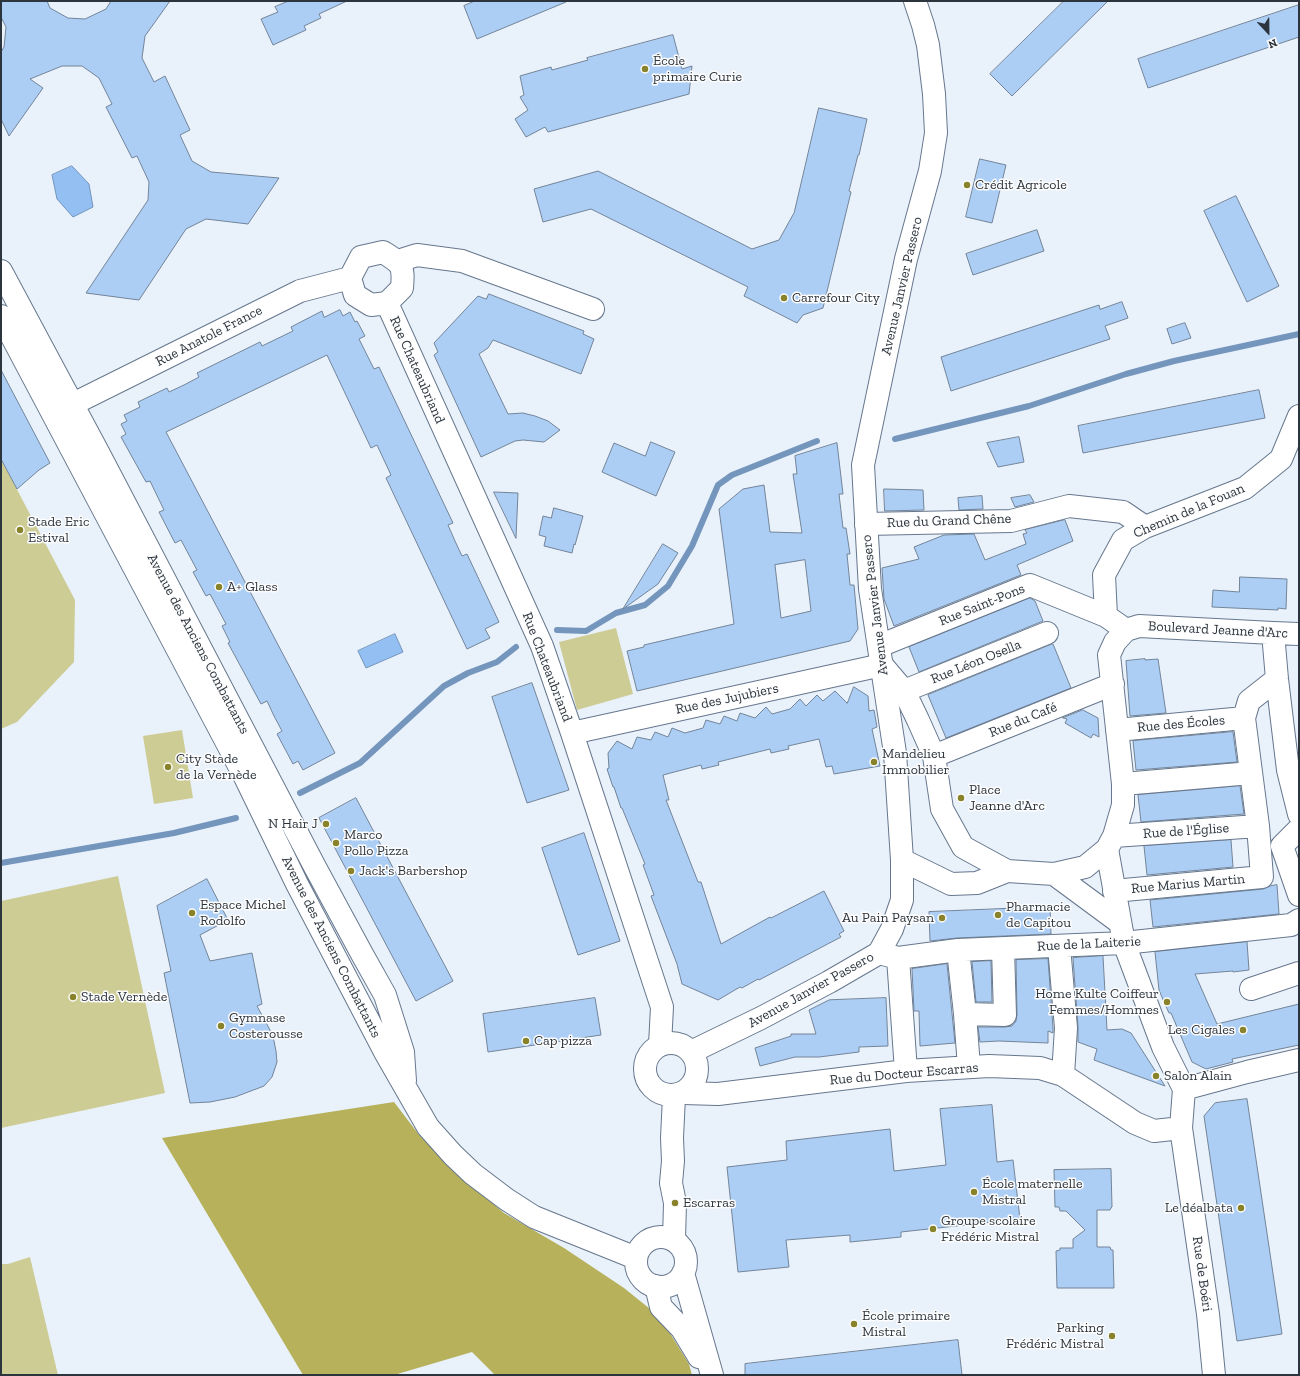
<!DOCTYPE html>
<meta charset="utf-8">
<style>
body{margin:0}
#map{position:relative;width:1300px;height:1376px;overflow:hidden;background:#e9f1fb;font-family:"Zilla Slab",serif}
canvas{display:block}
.frame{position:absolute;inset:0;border:2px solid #2c343d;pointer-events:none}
.north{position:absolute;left:1248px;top:12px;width:40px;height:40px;-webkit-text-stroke:3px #fdfdfd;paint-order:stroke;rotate:158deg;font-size:11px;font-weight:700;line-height:16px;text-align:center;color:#2c343d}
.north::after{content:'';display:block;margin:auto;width:14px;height:18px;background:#2c343d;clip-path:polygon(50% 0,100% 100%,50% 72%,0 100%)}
</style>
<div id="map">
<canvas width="1300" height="1376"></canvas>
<div class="frame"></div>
<div class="north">N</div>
</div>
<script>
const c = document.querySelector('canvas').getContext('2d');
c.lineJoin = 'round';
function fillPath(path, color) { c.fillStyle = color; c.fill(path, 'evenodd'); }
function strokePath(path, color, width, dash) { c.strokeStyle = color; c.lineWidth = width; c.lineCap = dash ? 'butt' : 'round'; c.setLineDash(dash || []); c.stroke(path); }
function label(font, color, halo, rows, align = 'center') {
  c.font = font + ' "Zilla Slab",serif'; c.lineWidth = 3; c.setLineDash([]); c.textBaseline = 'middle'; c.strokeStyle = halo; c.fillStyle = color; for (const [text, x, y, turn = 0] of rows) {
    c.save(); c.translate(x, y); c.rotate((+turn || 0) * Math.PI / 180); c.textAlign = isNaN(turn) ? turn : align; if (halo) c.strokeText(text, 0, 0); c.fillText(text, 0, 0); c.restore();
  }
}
fillPath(new Path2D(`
 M 1,459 L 75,600 L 74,662 L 17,722 L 1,729 Z
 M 616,628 L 633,694 L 577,710 L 559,642 Z
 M 182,730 L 193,798 L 154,804 L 143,736 Z
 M 118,876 L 165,1093 L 1,1128 L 1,901 Z
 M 30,1257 L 58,1375 L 1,1375 L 1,1264 L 8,1264 Z`), '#cecc95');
fillPath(new Path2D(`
 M 394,1102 L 420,1136 L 456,1172 L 504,1213 L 564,1248 L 624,1288 L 660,1317 L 689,1364 L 692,1375 L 495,1375 L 472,1352 L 394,1375 L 303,1375 L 162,1138 Z`), '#b6b15a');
const water = new Path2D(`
 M 72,166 L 89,184 L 93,207 L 73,217 L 57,199 L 52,175 Z
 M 395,634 L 403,652 L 366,668 L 358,651 Z`);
fillPath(water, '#93bff3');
strokePath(water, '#7495bc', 1);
strokePath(new Path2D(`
 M 895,439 L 1029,406 L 1126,374 L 1174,361 L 1299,334
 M 557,630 L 586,631 L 616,613 L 645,605 L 668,586 L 692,546 L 718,485 L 732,475 L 817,441
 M 300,793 L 360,763 L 444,686 L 468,673 L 497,662 L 516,647
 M 1,863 L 174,833 L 236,818`), '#7495bc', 6);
const building = new Path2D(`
 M 1,1 L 47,1 L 50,8 L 68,18 L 85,19 L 106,9 L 111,1 L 170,1 L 145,36 L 142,58 L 154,82 L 165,76 L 190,130 L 180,135 L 192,161 L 211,172 L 279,178 L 248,224 L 206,219 L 186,229 L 139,300 L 86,293 L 148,200 L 149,182 L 137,156 L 132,158 L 106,107 L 112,104 L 99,78 L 82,66 L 62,66 L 30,79 L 43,88 L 9,136 L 1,119 L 1,52 L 4,47 L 6,27 L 1,17 Z
 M 289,1 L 347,1 L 319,14 L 321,18 L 304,26 L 306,30 L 273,45 L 261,19 L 278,12 L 275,7 Z
 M 475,1 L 566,1 L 566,2 L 477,39 L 464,6 Z
 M 1064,1 L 1108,1 L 1012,96 L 990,74 Z
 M 1299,5 L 1299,37 L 1148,88 L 1138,59 Z
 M 673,35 L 682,69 L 692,66 L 689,94 L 548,132 L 545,127 L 526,137 L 515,119 L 528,110 L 520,97 L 524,95 L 520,76 L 551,67 L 552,70 L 588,60 L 587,58 Z
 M 819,108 L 867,119 L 859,155 L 858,155 L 849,191 L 851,192 L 823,308 L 803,315 L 797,323 L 744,296 L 748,287 L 591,209 L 543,222 L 534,189 L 598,171 L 752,249 L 779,240 L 794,213 Z
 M 980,159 L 1006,165 L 992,223 L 966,217 Z
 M 1236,196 L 1279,286 L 1247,302 L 1204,211 Z
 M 1037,230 L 1044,251 L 973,275 L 966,254 Z
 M 489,294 L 584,331 L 583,334 L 594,339 L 581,374 L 493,340 L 488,348 L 479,354 L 508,414 L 523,413 L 535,416 L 548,421 L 560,430 L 544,442 L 523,440 L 515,441 L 481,457 L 434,355 L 438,352 L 434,343 L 478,296 L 486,299 Z
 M 1122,302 L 1128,318 L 1105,326 L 1110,339 L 951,391 L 941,357 L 1099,305 L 1100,309 Z
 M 340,310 L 343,316 L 350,312 L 355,322 L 357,321 L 365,336 L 359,339 L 374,369 L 379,367 L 453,523 L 448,525 L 455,541 L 462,556 L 467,554 L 499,622 L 485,629 L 490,638 L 467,649 L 386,478 L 391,475 L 377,445 L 371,448 L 327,355 L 166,432 L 335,753 L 303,770 L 298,761 L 293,764 L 277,734 L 282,731 L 274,716 L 267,701 L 261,704 L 228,643 L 230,642 L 222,626 L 226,624 L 210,594 L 206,596 L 193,572 L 197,570 L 181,540 L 175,543 L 159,512 L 164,510 L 150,481 L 146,482 L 121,437 L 126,434 L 121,424 L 127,421 L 124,415 L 140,407 L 138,402 L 167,388 L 169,392 L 184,385 L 199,377 L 197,373 L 260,342 L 262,346 L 293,331 L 291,327 L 322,311 L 324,317 Z
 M 1185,323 L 1191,338 L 1172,344 L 1167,329 Z
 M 1,370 L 50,463 L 39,470 L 17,489 L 1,459 Z
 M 1259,390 L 1265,418 L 1083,453 L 1078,426 Z
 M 1019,437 L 1024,462 L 998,467 L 987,443 Z
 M 651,442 L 675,452 L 656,496 L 602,472 L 614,443 L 645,456 Z
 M 837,443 L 843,494 L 839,494 L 843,528 L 846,528 L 850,554 L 847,554 L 850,585 L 854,585 L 858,629 L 850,641 L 637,691 L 627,651 L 644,647 L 644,645 L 734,624 L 719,509 L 743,489 L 764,485 L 770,532 L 802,533 L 793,474 L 797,474 L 795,456 ZM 805,560 L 811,611 L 781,618 L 775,565 Z
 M 884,489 L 923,490 L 924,510 L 885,511 Z
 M 494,492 L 518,493 L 516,538 Z
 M 1030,495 L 1034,502 L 1015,507 L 1011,498 Z
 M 982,496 L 983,509 L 959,510 L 958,498 Z
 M 554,508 L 583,516 L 575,545 L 574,544 L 572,553 L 544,546 L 546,537 L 539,535 L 543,516 L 551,518 Z
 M 1065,520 L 1073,541 L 1017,565 L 1021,575 L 894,626 L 884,599 L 882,568 L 919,559 L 914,547 L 944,535 L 974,534 L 985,560 L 1026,544 L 1023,534 L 1027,533 L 1025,530 Z
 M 663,544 L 678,553 L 658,584 L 623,609 Z
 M 1240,577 L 1287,579 L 1286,609 L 1278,608 L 1278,610 L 1212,607 L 1213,590 L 1239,592 Z
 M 1030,598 L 1035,601 L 1043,621 L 919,672 L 909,647 Z
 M 1053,644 L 1071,688 L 946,738 L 928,695 Z
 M 1145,659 L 1145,660 L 1158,659 L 1166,713 L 1130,716 L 1126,661 Z
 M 532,683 L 569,790 L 527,803 L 492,697 Z
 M 854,687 L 868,696 L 869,711 L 874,710 L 877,727 L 872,729 L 880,766 L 834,774 L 832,766 L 826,767 L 819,739 L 788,746 L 789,749 L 771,753 L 770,749 L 718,762 L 719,765 L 702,769 L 701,765 L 663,775 L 669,800 L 666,800 L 698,882 L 701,882 L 721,944 L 770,917 L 771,918 L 824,891 L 844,931 L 839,934 L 841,937 L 759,980 L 758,979 L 742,988 L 740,987 L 718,1000 L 682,984 L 677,964 L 651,896 L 654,895 L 643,865 L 645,864 L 622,808 L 621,808 L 614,787 L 613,787 L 607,769 L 609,768 L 608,753 L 617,741 L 632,749 L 637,737 L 651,740 L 655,732 L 668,737 L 672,728 L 685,733 L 703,728 L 706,720 L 720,724 L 724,716 L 737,721 L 740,713 L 755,718 L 766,707 L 772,714 L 790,709 L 800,699 L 806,706 L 817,695 L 823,701 L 835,691 L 847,703 Z
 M 1083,710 L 1098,718 L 1099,737 L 1093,734 L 1091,738 L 1065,723 L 1067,719 L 1063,718 Z
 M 1233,732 L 1237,762 L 1136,770 L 1133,741 Z
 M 1240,786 L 1244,814 L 1141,822 L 1138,795 Z
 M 356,798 L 453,981 L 416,1001 L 319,818 Z
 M 584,833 L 620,941 L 578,955 L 542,848 Z
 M 1231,840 L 1233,867 L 1147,875 L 1144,846 Z
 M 207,879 L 228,920 L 200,935 L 210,961 L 252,953 L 262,1004 L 257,1006 L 270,1030 L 274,1041 L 276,1051 L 277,1062 L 272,1077 L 264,1086 L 235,1097 L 210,1102 L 190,1103 L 164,973 L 171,971 L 157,906 Z
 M 1277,885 L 1279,914 L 1153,927 L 1150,900 L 1263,889 L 1270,886 Z
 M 1050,907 L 1051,934 L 957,938 L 930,941 L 929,912 Z
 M 1247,942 L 1249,970 L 1233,972 L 1233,971 L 1195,974 L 1217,1024 L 1299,1004 L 1299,1045 L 1232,1059 L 1233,1062 L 1206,1069 L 1192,1062 L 1171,1013 L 1169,1013 L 1164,1002 L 1159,990 L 1155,952 Z
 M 1103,956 L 1107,1030 L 1122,1029 L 1131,1033 L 1165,1086 L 1094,1060 L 1097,1049 L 1078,1042 L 1078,1027 L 1073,958 Z
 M 1048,959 L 1053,1028 L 1053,1033 L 1048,1031 L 1048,1043 L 999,1041 L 980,1042 L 978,1027 L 1005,1027 L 1012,1026 L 1016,1021 L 1017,1015 L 1016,960 Z
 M 991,961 L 992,1002 L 976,1002 L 972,962 Z
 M 947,964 L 955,1043 L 920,1046 L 919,1011 L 914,1011 L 912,969 Z
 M 595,998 L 601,1035 L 488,1052 L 483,1014 Z
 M 886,998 L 888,1046 L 859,1047 L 859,1052 L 819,1057 L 795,1057 L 760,1066 L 755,1048 L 791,1036 L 791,1034 L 816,1034 L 809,1010 L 829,1000 Z
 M 1247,1099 L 1282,1334 L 1237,1341 L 1204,1116 L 1215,1103 Z
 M 992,1105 L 997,1162 L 1013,1160 L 1020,1219 L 901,1232 L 901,1237 L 850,1242 L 850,1235 L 786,1240 L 789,1267 L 738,1272 L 727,1167 L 787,1160 L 786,1141 L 890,1129 L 894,1171 L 946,1165 L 940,1109 Z
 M 1111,1169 L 1112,1207 L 1111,1208 L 1110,1210 L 1097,1210 L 1097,1247 L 1110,1247 L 1111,1250 L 1113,1250 L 1114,1288 L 1057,1288 L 1056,1251 L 1060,1250 L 1060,1248 L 1073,1248 L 1073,1239 L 1085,1230 L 1066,1211 L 1060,1211 L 1059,1207 L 1055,1207 L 1054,1170 Z
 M 958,1340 L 962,1375 L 745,1375 L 745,1364 Z`);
fillPath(building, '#accef5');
strokePath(building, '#728499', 1);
const street = new Path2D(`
 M 383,252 C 402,264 404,265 402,288 L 387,303 L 371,305 L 355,295 L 350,278 L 361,257 Z
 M 398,261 L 417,255 L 462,261 L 593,309
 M 387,303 L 542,646 L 572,733 L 662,1007 L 660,1045
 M 73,404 L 300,291 L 350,278
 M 866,524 L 1011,521 L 1069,506 L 1123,512 L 1145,527
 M 1126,630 L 1106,616 L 1104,575 L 1123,540 L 1145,527 L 1245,488 L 1281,459 L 1299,416
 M 1273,633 L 1277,679 L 1288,770 L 1299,814
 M 879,646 L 1030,585 L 1106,616
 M 904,691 L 1047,633
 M 1117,730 L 1244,718
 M 572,733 L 882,665 L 904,691 L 918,720 L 934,756 L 942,809 L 963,847 L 1007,871 L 1054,874 L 1085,867 L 1107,849 L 1114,836 L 1123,805 L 1123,784 L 1109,655 L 1115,642 L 1126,630 L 1139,626 L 1273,633 L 1299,634
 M 934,756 L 1113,684
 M 1123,784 L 1251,773
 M 1299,829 L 1282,846 L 1299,895
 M 1114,836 L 1258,826
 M 1107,849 L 1124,943 L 1163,1047 L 1184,1089 L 1181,1128 L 1208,1314 L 1214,1375
 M 902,860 L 951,884 L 977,883 L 1007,871
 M 1054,874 L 1119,922
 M 1114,891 L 1262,877 L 1258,826 L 1244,718 L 1249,701 L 1277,679
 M 1059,946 L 1066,1028 L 1063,1075
 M 958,950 L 965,1014 L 1005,1015 L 1003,949
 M 879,953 L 898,958 L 958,950 L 1124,943 L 1291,925 L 1299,920
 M 898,958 L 906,1071
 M 1251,989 L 1299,973
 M 965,1014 L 969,1067
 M 1184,1089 L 1247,1072 L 1299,1060
 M 683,1093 L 718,1094 L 906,1071 L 989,1066 L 1040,1068 L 1063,1075 L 1135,1123 L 1154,1131 L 1181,1128`);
const secondary = new Path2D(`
 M 1,271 L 99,454 L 315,867 L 362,954 L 385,995 L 403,1052 L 405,1081
 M 1,316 L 245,777 L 297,884 L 385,1052 L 428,1127 L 453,1155 L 473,1174 L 506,1199 L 534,1217 L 636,1258
 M645 1069a26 26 0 1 1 52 0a26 26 0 1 1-52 0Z
 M 691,1052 L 761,1018 L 829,982 L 879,953 L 892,929 L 902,900 L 902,860 L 895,753 L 870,589 L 863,465 L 906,259 L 930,171 L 936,133 L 934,94 L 928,45 L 923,25 L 915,1
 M636 1262a25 25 0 1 1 50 0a25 25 0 1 1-50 0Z
 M 674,1240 L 675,1203 L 671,1183 L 673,1161 L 672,1138 L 674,1096
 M 683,1273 L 712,1375
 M 656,1286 L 661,1307 L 682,1329 L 699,1357`);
strokePath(street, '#66778d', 24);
strokePath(secondary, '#66778d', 24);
strokePath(street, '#fff', 22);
strokePath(secondary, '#fff', 22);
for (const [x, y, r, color] of [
 [645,69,4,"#88832b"],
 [967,185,4,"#88832b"],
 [784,298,4,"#88832b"],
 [20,530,4,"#88832b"],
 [219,587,4,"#88832b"],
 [874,762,4,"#88832b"],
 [168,767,4,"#88832b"],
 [961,798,4,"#88832b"],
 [326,824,4,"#88832b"],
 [336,843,4,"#88832b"],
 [351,871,4,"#88832b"],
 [192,913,4,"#88832b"],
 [998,915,4,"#88832b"],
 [942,918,4,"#88832b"],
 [73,997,4,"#88832b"],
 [1167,1002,4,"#88832b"],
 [221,1026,4,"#88832b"],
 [1243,1030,4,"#88832b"],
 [526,1041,4,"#88832b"],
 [1156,1076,4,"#88832b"],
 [974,1192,4,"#88832b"],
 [675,1203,4,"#88832b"],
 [1241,1208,4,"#88832b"],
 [933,1229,4,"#88832b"],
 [854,1324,4,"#88832b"],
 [1112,1336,4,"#88832b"]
]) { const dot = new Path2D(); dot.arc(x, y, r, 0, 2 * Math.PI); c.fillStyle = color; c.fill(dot); strokePath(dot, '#fdfdfd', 1.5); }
label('14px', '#2c343d', '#fdfdfd', [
 ["École",653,61],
 ["primaire Curie",653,77],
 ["Crédit Agricole",975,185],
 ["Carrefour City",792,298],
 ["Stade Eric",28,522],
 ["Estival",28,538],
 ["A+ Glass",227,587],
 ["Mandelieu",882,754],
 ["Immobilier",882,770],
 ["City Stade",176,759],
 ["de la Vernède",176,775],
 ["Place",969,790],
 ["Jeanne d'Arc",969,806],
 ["N Hair J",318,824,"right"],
 ["Marco",344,835],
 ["Pollo Pizza",344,851],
 ["Jack's Barbershop",359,871],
 ["Espace Michel",200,905],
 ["Rodolfo",200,921],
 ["Pharmacie",1006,907],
 ["de Capitou",1006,923],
 ["Au Pain Paysan",934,918,"right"],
 ["Home Kulte Coiffeur",1159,994,"right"],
 ["Femmes/Hommes",1159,1010,"right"],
 ["Stade Vernède",81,997],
 ["Gymnase",229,1018],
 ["Costerousse",229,1034],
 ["Les Cigales",1235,1030,"right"],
 ["Cap pizza",534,1041],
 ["Salon Alain",1164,1076],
 ["École maternelle",982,1184],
 ["Mistral",982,1200],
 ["Escarras",683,1203],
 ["Le déalbata",1233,1208,"right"],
 ["Groupe scolaire",941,1221],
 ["Frédéric Mistral",941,1237],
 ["École primaire",862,1316],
 ["Mistral",862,1332],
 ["Parking",1104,1328,"right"],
 ["Frédéric Mistral",1104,1344,"right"]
], 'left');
label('14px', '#2c343d', '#fdfdfd', [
 ["Avenue Janvier Passero",902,286,-77],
 ["Rue Anatole France",209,336,-27],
 ["Rue Chateaubriand",417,370,66],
 ["Chemin de la Fouan",1189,511,-23],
 ["Rue du Grand Chêne",949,521,-2],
 ["Avenue Janvier Passero",875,605,-97],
 ["Rue Saint-Pons",982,605,-22],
 ["Boulevard Jeanne d'Arc",1218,630,3],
 ["Avenue des Anciens Combattants",198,644,62],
 ["Rue Léon Osella",976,662,-22],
 ["Rue Chateaubriand",547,667,69],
 ["Rue des Jujubiers",727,699,-12],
 ["Rue du Café",1023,720,-22],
 ["Rue des Écoles",1181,724,-5],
 ["Rue de l'Église",1186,831,-4],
 ["Rue Marius Martin",1188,884,-5],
 ["Rue de la Laiterie",1089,944,-3],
 ["Avenue des Anciens Combattants",331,947,63],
 ["Avenue Janvier Passero",811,990,-29],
 ["Rue du Docteur Escarras",904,1074,-5],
 ["Rue de Boéri",1202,1274,82]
]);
</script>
